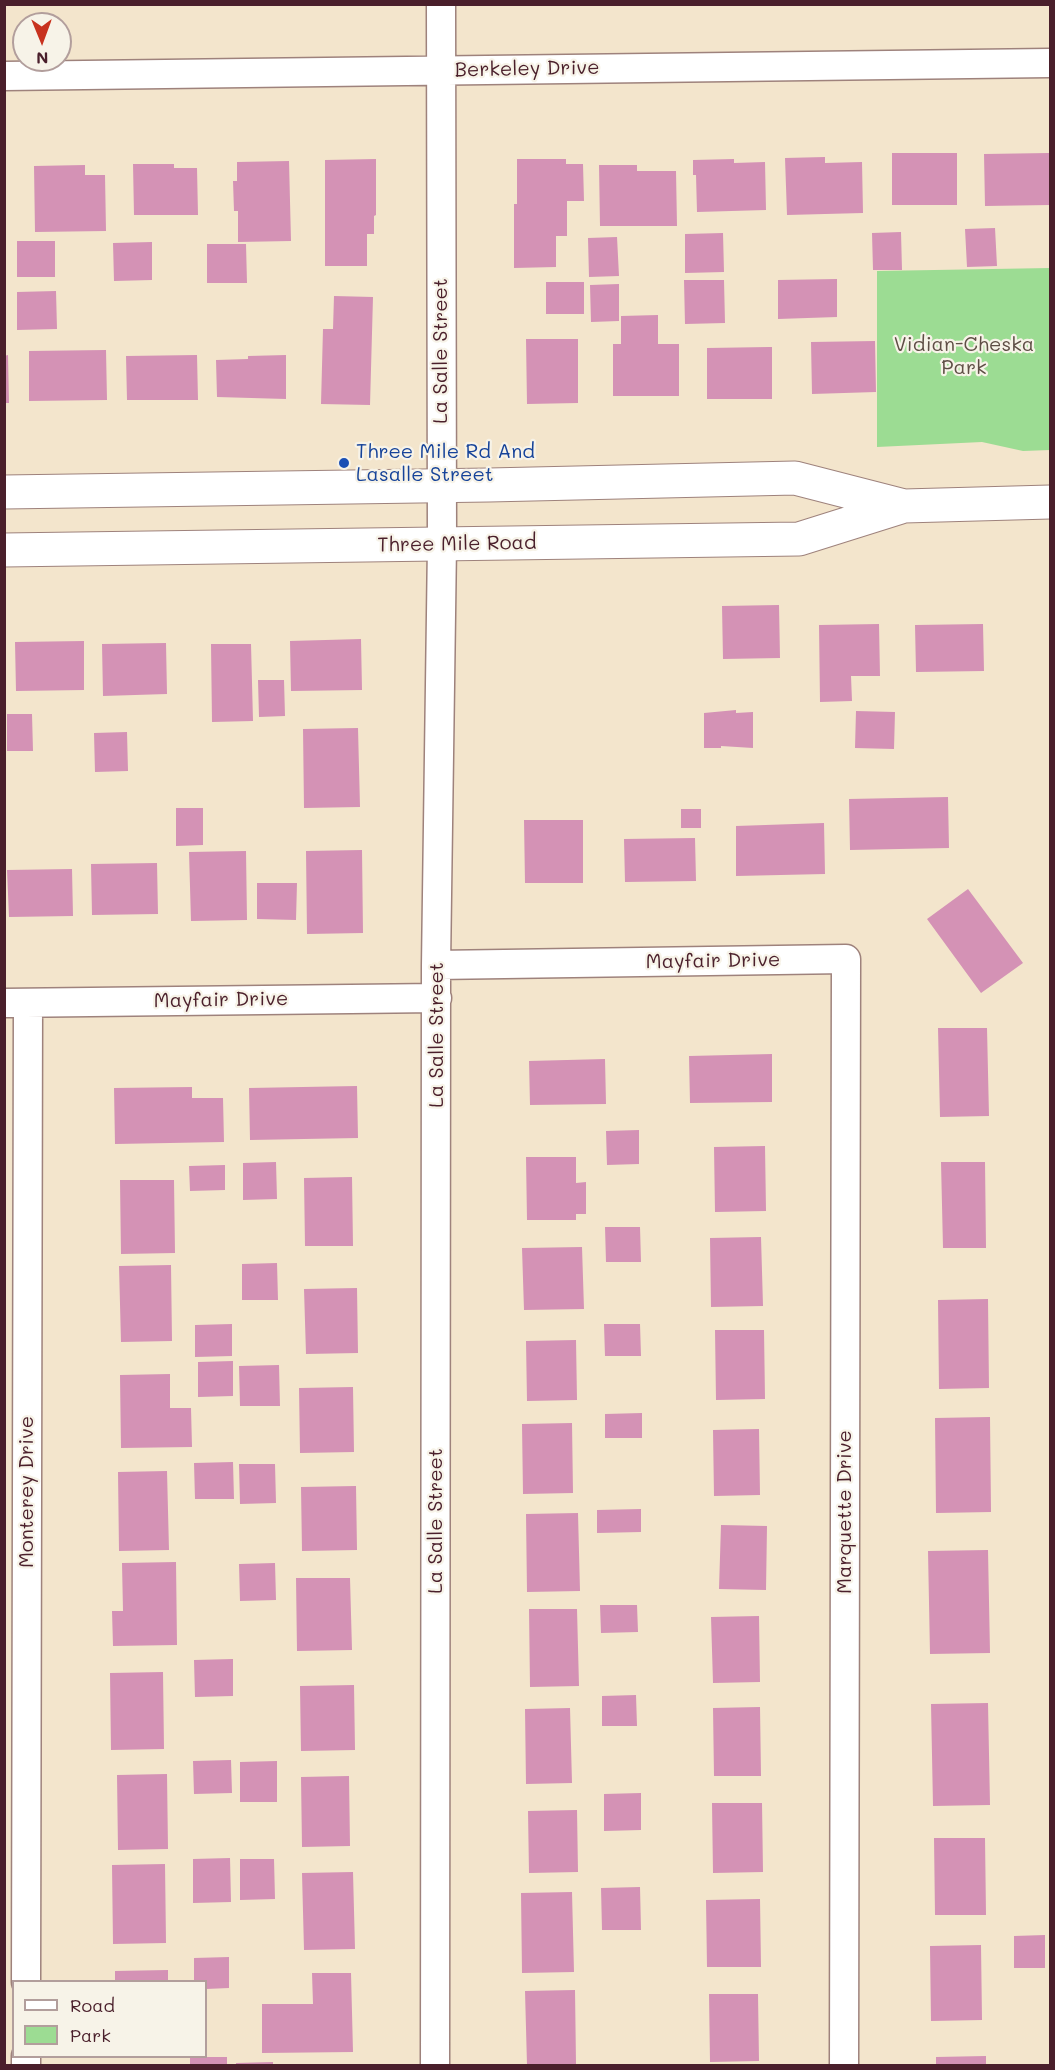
<!DOCTYPE html>
<style>
body{margin:0}
#map{position:relative;width:1055px;height:2070px;overflow:hidden;background:#f3e5cc;font-family:Mali,sans-serif}
canvas{display:block}
.frame{position:absolute;inset:0;border:6px solid #4a1f2b;pointer-events:none}
.legend{position:absolute;left:12px;top:1980px;width:195px;height:78px;box-sizing:border-box;background:#f7f3e8;border:2px solid #b29e9c;margin:0;padding:8px 10px;list-style:none;font-size:18px;color:#4a1f2b}
.legend li{display:flex;align-items:center;gap:12px;height:30px}
.legend b{width:30px;border:2px solid #b29e9c}
.north{position:absolute;left:12px;top:12px;width:60px;height:60px;box-sizing:border-box;background:#f7f3e8;border:2px solid #b29e9c;border-radius:50%;rotate:179deg;font-size:16px;font-weight:700;line-height:24px;text-align:center;color:#4a1f2b}
.north::after{content:'';display:block;margin:auto;width:21px;height:27px;background:#c8321e;clip-path:polygon(50% 0,100% 100%,50% 72%,0 100%)}
</style>
<div id="map">
<canvas width="1055" height="2070"></canvas>
<div class="frame"></div>
<ul class="legend">
<li><b style="height:8px;background:#fff"></b>Road</li>
<li><b style="height:16px;background:#9cdc93"></b>Park</li>
</ul>
<div class="north">N</div>
</div>
<script>
const c = document.querySelector('canvas').getContext('2d');
c.lineJoin = 'round';
function fillPath(path, color) { c.fillStyle = color; c.fill(path, 'evenodd'); }
function strokePath(path, color, width, dash) { c.strokeStyle = color; c.lineWidth = width; c.lineCap = dash ? 'butt' : 'round'; c.setLineDash(dash || []); c.stroke(path); }
function label(font, color, halo, rows, align = 'center') {
  c.font = font + ' Mali,sans-serif'; c.lineWidth = 4.5; c.setLineDash([]); c.textBaseline = 'middle'; c.strokeStyle = halo; c.fillStyle = color; for (const [text, x, y, turn = 0] of rows) {
    c.save(); c.translate(x, y); c.rotate((+turn || 0) * Math.PI / 180); c.textAlign = isNaN(turn) ? turn : align; if (halo) c.strokeText(text, 0, 0); c.fillText(text, 0, 0); c.restore();
  }
}
fillPath(new Path2D(`
 M 1050,268 L 1050,450 L 1023,451 L 982,442 L 877,447 L 877,271 Z`), '#9cdc93');
fillPath(new Path2D(`
 M 892,153 L 957,153 L 957,205 L 892,205 Z
 M 1049,153 L 1050,205 L 985,206 L 984,154 Z
 M 825,157 L 825,163 L 862,162 L 863,213 L 787,215 L 785,158 Z
 M 376,159 L 376,215 L 374,216 L 374,234 L 367,234 L 367,266 L 325,266 L 325,160 Z
 M 517,159 L 566,159 L 566,164 L 583,164 L 584,201 L 567,201 L 567,236 L 556,236 L 556,267 L 514,268 L 514,204 L 517,204 Z
 M 734,159 L 734,163 L 765,162 L 766,210 L 697,212 L 696,175 L 693,175 L 693,160 Z
 M 289,161 L 291,241 L 238,242 L 238,211 L 234,211 L 233,181 L 237,181 L 237,162 Z
 M 133,164 L 174,164 L 174,168 L 197,168 L 198,215 L 134,215 Z
 M 85,165 L 85,175 L 105,175 L 106,231 L 35,232 L 34,166 Z
 M 599,165 L 637,165 L 637,171 L 676,171 L 677,226 L 600,226 Z
 M 995,228 L 997,266 L 967,267 L 965,229 Z
 M 901,232 L 902,270 L 873,270 L 872,233 Z
 M 723,233 L 724,272 L 685,273 L 685,234 Z
 M 617,237 L 619,276 L 589,277 L 588,238 Z
 M 17,241 L 55,241 L 55,277 L 17,277 Z
 M 152,242 L 152,280 L 114,281 L 113,243 Z
 M 207,244 L 246,244 L 247,283 L 207,283 Z
 M 837,279 L 837,317 L 778,319 L 778,280 Z
 M 684,280 L 724,280 L 725,323 L 685,324 Z
 M 546,282 L 584,282 L 584,314 L 546,314 Z
 M 619,284 L 619,321 L 591,322 L 590,285 Z
 M 56,291 L 57,329 L 17,330 L 17,292 Z
 M 334,296 L 373,297 L 370,405 L 321,404 L 323,329 L 333,329 Z
 M 658,315 L 658,344 L 679,344 L 679,396 L 613,396 L 613,344 L 621,344 L 621,316 Z
 M 526,339 L 578,339 L 578,403 L 527,404 Z
 M 875,341 L 876,392 L 812,394 L 811,342 Z
 M 769,347 L 772,347 L 772,399 L 707,399 L 707,348 Z
 M 106,350 L 107,400 L 29,401 L 29,351 Z
 M 8,355 L 9,403 L 4,403 L 4,356 Z
 M 197,355 L 198,400 L 127,400 L 126,356 Z
 M 286,355 L 286,399 L 217,397 L 216,360 L 248,359 L 248,356 Z
 M 779,605 L 780,658 L 723,659 L 722,606 Z
 M 879,624 L 880,676 L 851,676 L 852,701 L 820,702 L 819,625 Z
 M 983,624 L 984,671 L 916,672 L 915,625 Z
 M 361,639 L 362,690 L 291,691 L 290,641 Z
 M 84,641 L 84,690 L 16,691 L 15,642 Z
 M 166,643 L 167,694 L 103,696 L 102,644 Z
 M 211,644 L 251,644 L 253,721 L 212,722 Z
 M 258,680 L 284,680 L 285,716 L 259,717 Z
 M 736,710 L 736,713 L 753,712 L 753,748 L 721,746 L 721,748 L 704,748 L 704,713 Z
 M 856,711 L 895,712 L 894,749 L 855,748 Z
 M 7,714 L 32,714 L 33,751 L 7,751 Z
 M 358,728 L 360,807 L 304,808 L 303,729 Z
 M 127,732 L 128,771 L 95,772 L 94,733 Z
 M 948,797 L 949,848 L 850,850 L 849,799 Z
 M 176,808 L 203,808 L 203,845 L 176,846 Z
 M 681,809 L 701,809 L 701,828 L 681,828 Z
 M 524,820 L 583,820 L 583,883 L 525,883 Z
 M 824,823 L 825,874 L 736,876 L 736,826 Z
 M 695,838 L 696,881 L 625,882 L 624,839 Z
 M 362,850 L 363,933 L 307,934 L 306,851 Z
 M 246,851 L 247,920 L 191,921 L 189,852 Z
 M 157,863 L 158,914 L 92,915 L 91,864 Z
 M 72,869 L 73,916 L 9,917 L 7,870 Z
 M 257,883 L 297,883 L 296,920 L 257,919 Z
 M 968,889 L 1023,963 L 981,993 L 927,919 Z
 M 938,1028 L 987,1028 L 989,1116 L 940,1117 Z
 M 772,1054 L 772,1102 L 690,1103 L 689,1056 Z
 M 605,1059 L 606,1104 L 530,1105 L 529,1061 Z
 M 357,1086 L 358,1138 L 250,1140 L 249,1088 Z
 M 192,1087 L 192,1098 L 223,1098 L 224,1142 L 115,1144 L 114,1088 Z
 M 639,1130 L 639,1164 L 607,1165 L 606,1131 Z
 M 765,1146 L 766,1211 L 715,1212 L 714,1147 Z
 M 526,1157 L 576,1157 L 576,1183 L 586,1182 L 586,1214 L 576,1214 L 576,1220 L 527,1220 Z
 M 276,1162 L 277,1199 L 243,1200 L 243,1163 Z
 M 941,1162 L 985,1162 L 986,1248 L 943,1248 Z
 M 225,1165 L 225,1190 L 190,1191 L 189,1166 Z
 M 352,1177 L 353,1246 L 305,1246 L 304,1178 Z
 M 120,1180 L 174,1180 L 175,1253 L 121,1254 Z
 M 605,1227 L 640,1227 L 641,1262 L 606,1262 Z
 M 761,1237 L 763,1306 L 711,1307 L 710,1238 Z
 M 582,1247 L 584,1309 L 524,1310 L 522,1248 Z
 M 277,1263 L 278,1300 L 242,1300 L 242,1264 Z
 M 171,1265 L 172,1341 L 121,1342 L 119,1266 Z
 M 357,1288 L 358,1353 L 306,1354 L 304,1289 Z
 M 988,1299 L 989,1388 L 939,1389 L 938,1300 Z
 M 232,1324 L 232,1356 L 195,1357 L 195,1325 Z
 M 604,1324 L 640,1324 L 641,1356 L 605,1356 Z
 M 715,1330 L 764,1330 L 765,1399 L 716,1400 Z
 M 576,1340 L 577,1400 L 527,1401 L 526,1341 Z
 M 233,1361 L 233,1396 L 198,1397 L 198,1362 Z
 M 279,1365 L 280,1406 L 240,1406 L 239,1366 Z
 M 170,1374 L 170,1408 L 191,1408 L 192,1447 L 121,1448 L 120,1375 Z
 M 353,1387 L 354,1452 L 300,1453 L 299,1388 Z
 M 642,1413 L 642,1438 L 605,1438 L 605,1414 Z
 M 990,1417 L 991,1512 L 936,1513 L 935,1418 Z
 M 572,1423 L 573,1493 L 523,1494 L 522,1424 Z
 M 759,1429 L 760,1495 L 714,1496 L 713,1430 Z
 M 233,1462 L 234,1499 L 195,1499 L 194,1463 Z
 M 239,1464 L 275,1464 L 276,1503 L 240,1504 Z
 M 167,1471 L 169,1550 L 119,1551 L 118,1472 Z
 M 356,1486 L 357,1550 L 302,1551 L 301,1487 Z
 M 641,1509 L 641,1532 L 597,1533 L 597,1510 Z
 M 578,1513 L 580,1591 L 527,1592 L 526,1514 Z
 M 721,1525 L 767,1526 L 766,1590 L 719,1589 Z
 M 988,1550 L 990,1653 L 930,1654 L 928,1551 Z
 M 176,1562 L 177,1645 L 113,1646 L 112,1611 L 123,1611 L 122,1563 Z
 M 275,1563 L 276,1600 L 240,1601 L 239,1564 Z
 M 296,1578 L 350,1578 L 352,1650 L 297,1651 Z
 M 600,1605 L 637,1605 L 638,1632 L 601,1633 Z
 M 529,1609 L 577,1609 L 579,1686 L 530,1687 Z
 M 759,1616 L 760,1682 L 713,1683 L 711,1617 Z
 M 233,1659 L 233,1696 L 195,1697 L 194,1660 Z
 M 163,1672 L 164,1749 L 111,1750 L 110,1673 Z
 M 354,1685 L 355,1750 L 301,1751 L 300,1686 Z
 M 636,1695 L 637,1726 L 602,1726 L 602,1696 Z
 M 988,1703 L 990,1805 L 933,1806 L 931,1704 Z
 M 760,1707 L 761,1776 L 714,1776 L 713,1708 Z
 M 570,1708 L 572,1783 L 526,1784 L 525,1709 Z
 M 231,1760 L 232,1793 L 194,1794 L 193,1761 Z
 M 277,1761 L 277,1802 L 240,1802 L 240,1762 Z
 M 167,1774 L 168,1849 L 118,1850 L 117,1775 Z
 M 349,1776 L 350,1846 L 302,1847 L 301,1777 Z
 M 641,1793 L 641,1830 L 604,1831 L 604,1794 Z
 M 712,1803 L 762,1803 L 763,1872 L 713,1873 Z
 M 577,1810 L 578,1872 L 529,1873 L 528,1811 Z
 M 934,1838 L 985,1838 L 986,1915 L 935,1915 Z
 M 230,1858 L 231,1902 L 193,1903 L 193,1859 Z
 M 240,1859 L 274,1859 L 275,1899 L 240,1900 Z
 M 165,1864 L 166,1943 L 113,1944 L 112,1865 Z
 M 353,1872 L 355,1949 L 304,1950 L 302,1873 Z
 M 640,1887 L 641,1930 L 602,1930 L 601,1888 Z
 M 572,1892 L 574,1972 L 522,1973 L 521,1893 Z
 M 760,1899 L 761,1967 L 707,1967 L 706,1900 Z
 M 1045,1935 L 1045,1968 L 1014,1968 L 1014,1936 Z
 M 981,1945 L 982,2020 L 931,2021 L 930,1946 Z
 M 229,1957 L 229,1988 L 206,1989 L 206,1982 L 194,1982 L 194,1958 Z
 M 168,1970 L 168,1982 L 115,1982 L 115,1971 Z
 M 312,1973 L 351,1973 L 353,2052 L 262,2053 L 262,2004 L 313,2004 Z
 M 575,1990 L 576,2064 L 527,2065 L 525,1991 Z
 M 709,1994 L 758,1994 L 759,2061 L 710,2062 Z
 M 986,2056 L 986,2066 L 936,2066 L 936,2057 Z
 M 190,2057 L 227,2057 L 227,2066 L 190,2066 Z
 M 273,2062 L 273,2066 L 236,2066 L 236,2063 Z`), '#d492b5');
const minor = new Path2D(`
 M 4,76 L 1050,63
 M 436,965 L 846,959 L 844,2066
 M 4,1003 L 437,998
 M 26,1982 L 28,1003
 M 26,2066 L 26,2056
 M 435,2066 L 436,965 L 442,544 L 441,4`);
const tertiary = new Path2D(`
 M 4,492 L 489,485 L 795,478 L 904,506
 M 4,550 L 799,539 L 904,506 L 1050,502`);
strokePath(minor, '#9e827c', 31);
strokePath(tertiary, '#9e827c', 35);
strokePath(minor, '#fff', 28);
strokePath(tertiary, '#fff', 33);
for (const [x, y, r, color] of [
 [344,463,6,"#1a4fb4"]
]) { const dot = new Path2D(); dot.arc(x, y, r, 0, 2 * Math.PI); c.fillStyle = color; c.fill(dot); strokePath(dot, '#f7f3e8', 2); }
label('20px', '#4a1f2b', '#f7f3e8', [
 ["Berkeley Drive",527,69,-1],
 ["La Salle Street",441,351,-90],
 ["Three Mile Road",457,544,-1],
 ["Mayfair Drive",713,961,-1],
 ["Mayfair Drive",221,1000,-1],
 ["La Salle Street",437,1035,-90],
 ["Monterey Drive",27,1492,-90],
 ["Marquette Drive",845,1512,-90],
 ["La Salle Street",436,1521,-90]
]);
label('20px', '#5e4e45', '#f7f3e8', [
 ["Vidian-Cheska",964,345],
 ["Park",964,368]
]);
label('20px', '#164399', '#f7f3e8', [
 ["Three Mile Rd And",356,452],
 ["Lasalle Street",356,475]
], 'left');
</script>
